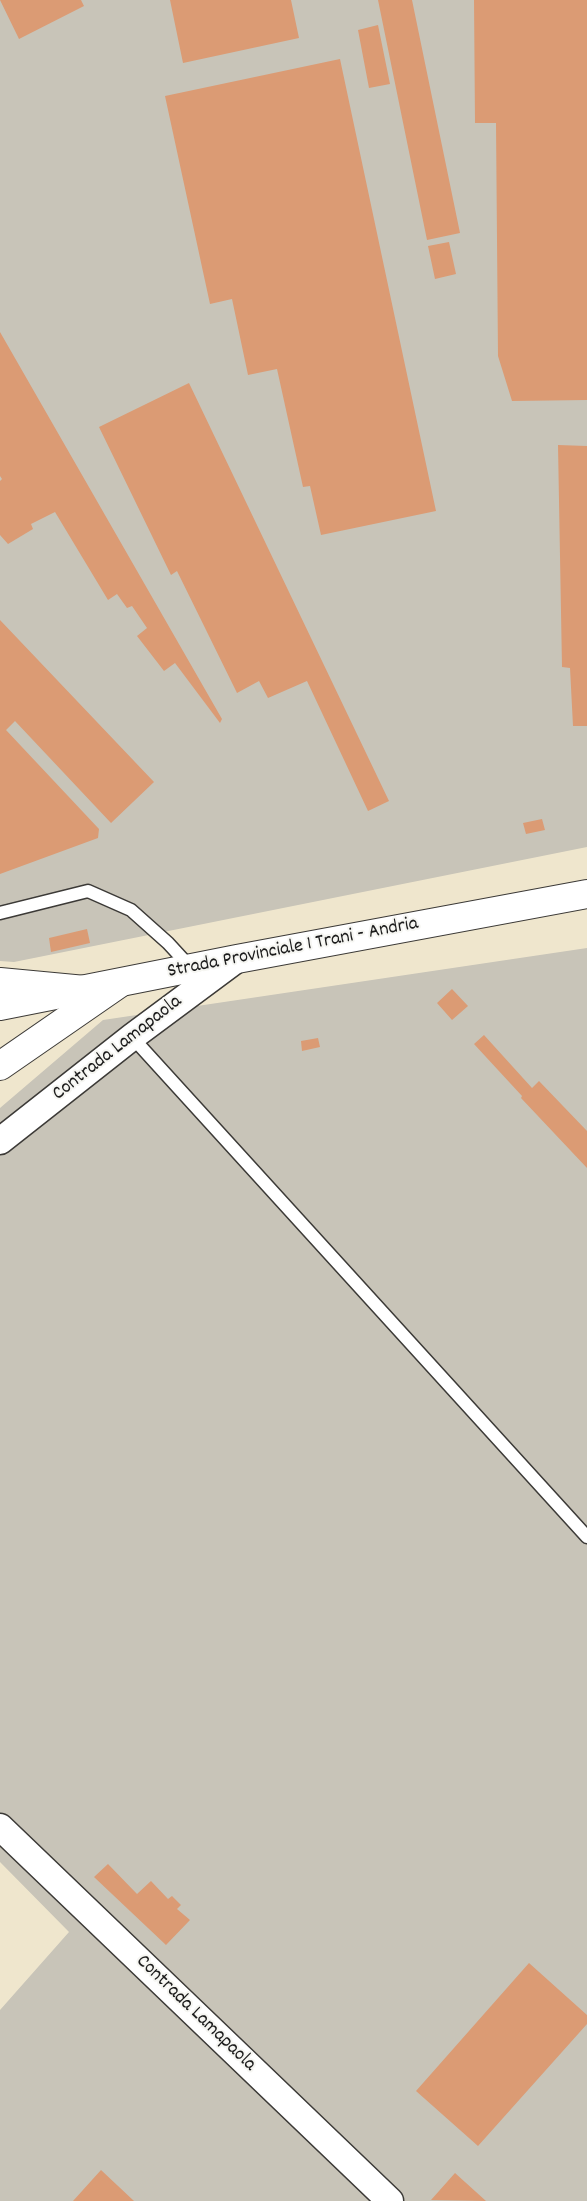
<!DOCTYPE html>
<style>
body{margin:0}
canvas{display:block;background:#efe6cd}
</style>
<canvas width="587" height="2201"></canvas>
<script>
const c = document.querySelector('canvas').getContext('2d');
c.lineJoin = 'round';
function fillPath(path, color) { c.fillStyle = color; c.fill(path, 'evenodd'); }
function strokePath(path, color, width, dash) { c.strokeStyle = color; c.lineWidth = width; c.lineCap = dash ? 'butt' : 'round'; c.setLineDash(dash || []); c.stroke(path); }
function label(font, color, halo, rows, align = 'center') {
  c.font = font + ' Dekko,sans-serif'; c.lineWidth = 4; c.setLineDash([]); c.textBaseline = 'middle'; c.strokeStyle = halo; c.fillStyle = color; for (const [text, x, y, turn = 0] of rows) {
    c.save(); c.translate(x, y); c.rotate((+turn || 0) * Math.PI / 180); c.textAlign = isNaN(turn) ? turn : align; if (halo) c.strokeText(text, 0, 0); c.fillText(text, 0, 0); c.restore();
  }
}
fillPath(new Path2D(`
 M 0,0 L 587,0 L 587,847 L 14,962 L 0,961 Z
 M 587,948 L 587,2201 L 0,2201 L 0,2010 L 69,1932 L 0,1862 L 0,1108 L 103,1020 Z`), '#c8c4b8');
fillPath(new Path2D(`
 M 0,0 L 81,0 L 84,6 L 19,39 Z
 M 170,0 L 291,0 L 299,38 L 183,63 Z
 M 378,0 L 412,0 L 460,233 L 427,240 Z
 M 474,0 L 587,0 L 587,400 L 512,401 L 498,356 L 496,123 L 475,123 Z
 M 378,25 L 390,84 L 369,88 L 358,30 Z
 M 340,59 L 436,511 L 321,535 L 310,486 L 303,487 L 277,369 L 248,375 L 232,299 L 210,304 L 165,96 Z
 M 449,242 L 456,274 L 435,279 L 428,246 Z
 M 0,332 L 222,719 L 220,723 L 175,663 L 164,671 L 137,636 L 147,628 L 132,606 L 127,608 L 117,594 L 108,600 L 55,512 L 31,524 L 33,529 L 8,544 L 0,535 L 0,481 L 2,479 L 0,476 Z
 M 189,383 L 389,801 L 368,811 L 307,681 L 268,698 L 259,681 L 237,693 L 177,571 L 171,575 L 99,427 Z
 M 558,445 L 587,446 L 587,726 L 573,726 L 570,668 L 562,667 Z
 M 0,620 L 154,782 L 111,823 L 15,721 L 6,730 L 99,829 L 98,838 L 0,874 Z
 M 542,819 L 545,830 L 526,834 L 523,823 Z
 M 87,929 L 90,943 L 51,952 L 49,938 Z
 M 452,989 L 468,1006 L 452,1020 L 437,1003 Z
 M 484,1035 L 532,1088 L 539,1081 L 587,1131 L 587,1168 L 521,1098 L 522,1096 L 474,1044 Z
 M 318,1038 L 320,1047 L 302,1051 L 301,1041 Z
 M 108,1864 L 137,1894 L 151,1881 L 168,1899 L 172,1896 L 181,1905 L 177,1909 L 190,1920 L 166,1945 L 94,1877 Z
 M 529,1963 L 587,2015 L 587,2024 L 478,2146 L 416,2091 Z
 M 101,2170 L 134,2201 L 73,2201 Z
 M 455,2173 L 486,2201 L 431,2200 Z`), '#db9b74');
const service = new Path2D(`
 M 0,913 L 88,891 L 131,910 L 168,943 L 191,968
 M 132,1037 L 587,1537`);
const minor = new Path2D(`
 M 0,1141 L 132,1037 L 237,959
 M 0,1827 L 390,2201`);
const secondary = new Path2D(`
 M 0,1006 L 237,959 L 587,894`);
const primary = new Path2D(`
 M 0,982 L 85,990
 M 0,1066 L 120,983`);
strokePath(service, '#3c3a37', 15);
strokePath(minor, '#3c3a37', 29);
strokePath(secondary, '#3c3a37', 30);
strokePath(primary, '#3c3a37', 30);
strokePath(service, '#fff', 12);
strokePath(minor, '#fff', 26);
strokePath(secondary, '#fff', 28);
strokePath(primary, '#fff', 28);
label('20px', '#1c1c1c', '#f6f6f2', [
 ["Strada Provinciale 1 Trani - Andria",293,949,-11],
 ["Contrada Lamapaola",118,1049,-38],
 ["Contrada Lamapaola",195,2014,44]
]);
</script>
